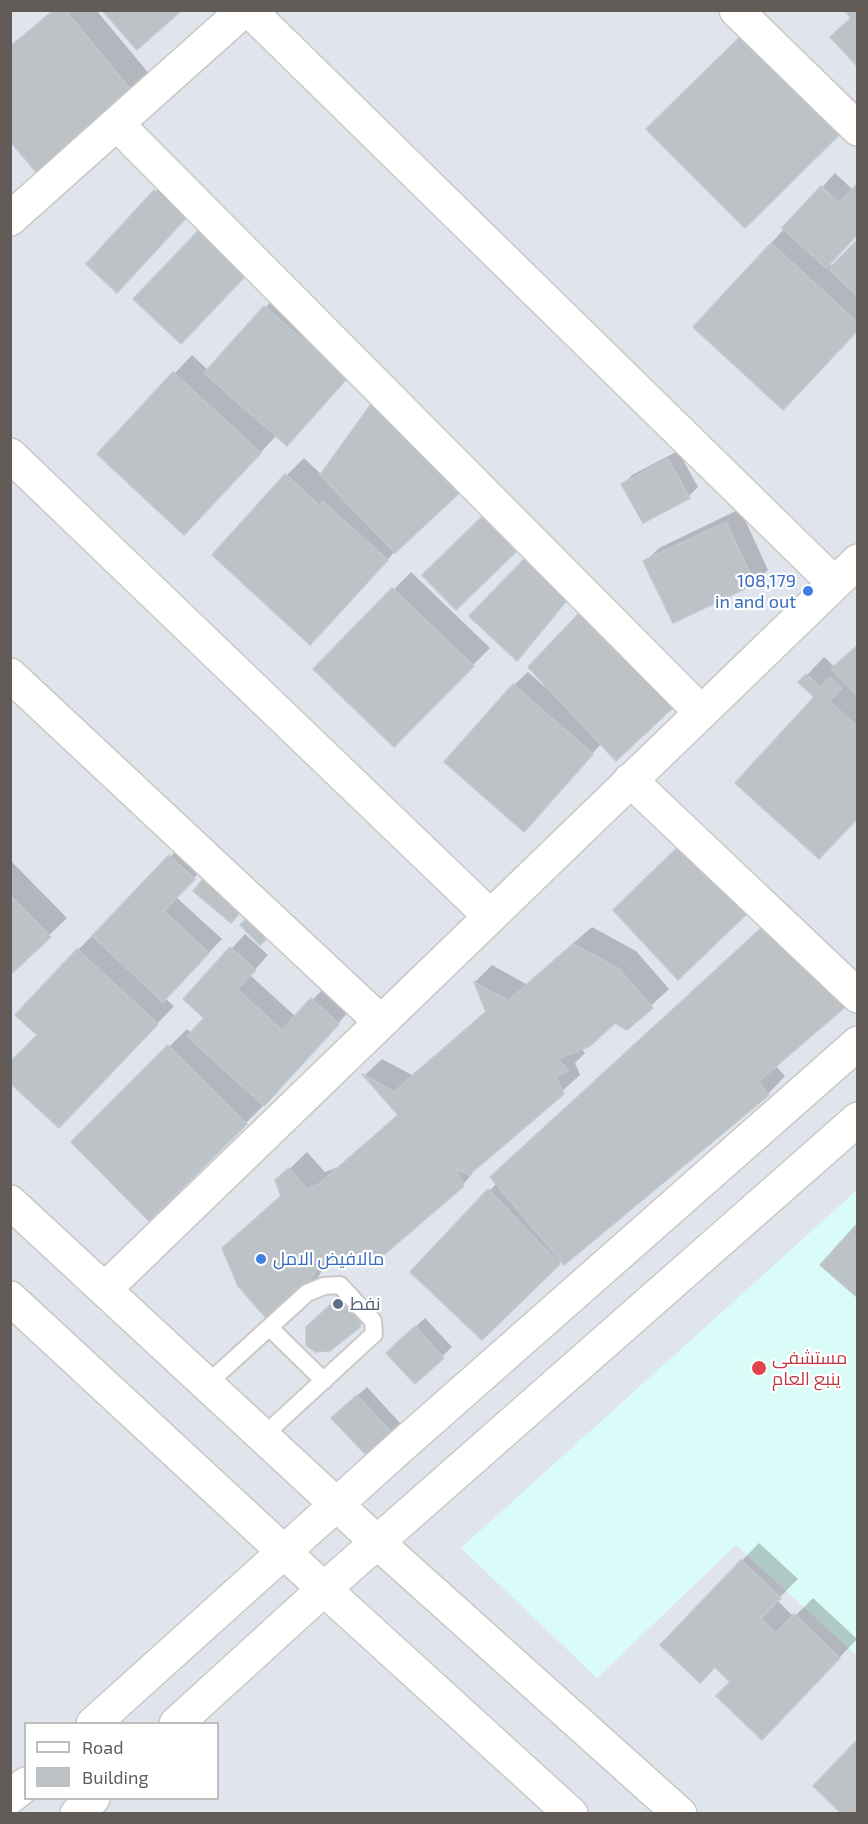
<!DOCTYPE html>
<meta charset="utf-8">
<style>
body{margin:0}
#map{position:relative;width:868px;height:1824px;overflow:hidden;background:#e0e5ed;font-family:"Exo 2",sans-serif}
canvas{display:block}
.frame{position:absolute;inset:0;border:12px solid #625c59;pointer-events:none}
.legend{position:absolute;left:24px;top:1722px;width:195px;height:78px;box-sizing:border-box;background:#fff;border:2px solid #c0bebd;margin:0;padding:8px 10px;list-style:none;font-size:18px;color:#625c59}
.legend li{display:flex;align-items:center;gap:12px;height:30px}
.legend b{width:30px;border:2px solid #c0bebd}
</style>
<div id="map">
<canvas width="868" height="1824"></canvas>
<div class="frame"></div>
<ul class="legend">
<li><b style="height:8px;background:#fff"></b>Road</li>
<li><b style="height:16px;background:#bdc2c7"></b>Building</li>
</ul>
</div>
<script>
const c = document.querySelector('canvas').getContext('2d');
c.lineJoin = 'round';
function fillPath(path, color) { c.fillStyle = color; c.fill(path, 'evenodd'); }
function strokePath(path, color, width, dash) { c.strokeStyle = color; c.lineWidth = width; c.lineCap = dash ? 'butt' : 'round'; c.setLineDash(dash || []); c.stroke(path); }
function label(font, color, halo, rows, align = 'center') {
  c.font = font + ' "Exo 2",Cairo,sans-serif'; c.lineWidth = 4.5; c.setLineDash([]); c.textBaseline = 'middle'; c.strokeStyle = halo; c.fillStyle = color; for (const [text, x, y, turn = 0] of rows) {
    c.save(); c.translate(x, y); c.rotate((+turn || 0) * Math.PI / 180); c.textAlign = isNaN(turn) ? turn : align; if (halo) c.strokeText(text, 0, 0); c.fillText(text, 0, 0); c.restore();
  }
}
fillPath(new Path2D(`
 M 857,1190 L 857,1656 L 736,1545 L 597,1678 L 461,1548 Z`), '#dafcf8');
fillPath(new Path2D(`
 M 53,10 L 96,10 L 151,76 L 134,94 L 10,138 L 10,46 Z
 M 835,173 L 853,190 L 829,263 L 833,267 L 858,241 L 858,329 L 695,327 Z
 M 169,178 L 198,204 L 130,277 L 156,192 Z
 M 279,293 L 321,330 L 277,435 L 202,515 L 99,454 L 192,355 L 208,370 Z
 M 678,451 L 698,487 L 689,496 L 623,485 L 632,475 Z
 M 304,458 L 398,548 L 328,625 L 287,475 Z
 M 740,509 L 768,570 L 754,583 L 645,562 L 659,548 Z
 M 411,572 L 490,648 L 394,745 L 315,669 Z
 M 585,580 L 517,658 L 471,616 Z
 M 858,646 L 858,817 L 807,675 L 824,657 L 835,667 Z
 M 528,672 L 545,687 L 547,685 L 601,744 L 537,816 L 514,685 Z
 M 184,843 L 207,864 L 176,897 L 222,939 L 165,998 L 174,1006 L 77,1109 L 39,1035 L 78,950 Z
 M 10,860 L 67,918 L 10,973 Z
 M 787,904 L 858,972 L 858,993 L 775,1065 L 785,1076 L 768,1094 L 562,1260 L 482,1338 L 412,1272 L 497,1183 L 510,1160 Z
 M 592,927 L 636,951 L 669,989 L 627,1028 L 615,1022 L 581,1048 L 585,1053 L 575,1063 L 580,1075 L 479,1165 L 463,1185 L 353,1251 L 328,1259 L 312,1289 L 224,1248 L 282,1195 L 277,1181 L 307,1152 L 325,1172 L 338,1167 L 399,1114 L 365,1075 L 382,1059 L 412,1075 L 487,1010 L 475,982 L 492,965 L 526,984 Z
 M 245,934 L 268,955 L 250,975 L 296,1017 L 326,986 L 351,1009 L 264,1105 L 149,1219 L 73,1142 L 187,1029 L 192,1034 L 206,1018 L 185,999 Z
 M 356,1293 L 369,1304 L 368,1316 L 359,1326 L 317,1317 L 342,1295 Z
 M 425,1318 L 452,1347 L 415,1382 L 397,1344 Z
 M 367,1387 L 400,1423 L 367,1454 L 342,1409 Z
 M 759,1543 L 798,1579 L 777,1600 L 794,1617 L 813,1598 L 857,1639 L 779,1721 L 716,1665 L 662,1644 Z`), '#0003');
const building = new Path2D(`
 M 55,10 L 65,10 L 135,95 L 38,174 L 10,141 L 10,47 Z
 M 102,10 L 182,10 L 137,50 Z
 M 844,10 L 858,10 L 858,67 L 830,37 L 851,18 Z
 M 746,31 L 844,130 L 745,228 L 646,129 Z
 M 858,183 L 858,234 L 826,268 L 782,228 L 821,186 L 839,203 Z
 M 154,190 L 185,219 L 117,293 L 86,264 Z
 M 202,227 L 250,271 L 181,344 L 133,299 Z
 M 858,239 L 858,297 L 829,269 Z
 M 771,243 L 858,323 L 858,330 L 783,410 L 693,327 Z
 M 264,306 L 307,343 L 310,339 L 350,375 L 287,446 L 204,373 Z
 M 173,372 L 261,453 L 184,535 L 97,454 Z
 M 377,396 L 469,484 L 395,553 L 320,475 Z
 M 668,459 L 690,498 L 643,523 L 621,484 Z
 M 285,474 L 319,505 L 323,502 L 388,560 L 310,645 L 212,555 Z
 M 491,508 L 526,542 L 456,610 L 422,575 Z
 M 726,522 L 755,584 L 673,623 L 643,561 Z
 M 533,550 L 572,594 L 517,661 L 469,616 Z
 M 392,588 L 474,666 L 394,747 L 313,669 Z
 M 585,607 L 681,700 L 616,761 L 528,667 Z
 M 858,645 L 858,697 L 831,669 Z
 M 806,674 L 821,687 L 830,677 L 842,688 L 829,701 L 858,727 L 858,818 L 819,859 L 735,783 L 814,697 L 798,682 Z
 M 513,684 L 593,754 L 524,832 L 444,762 Z
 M 684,841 L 755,906 L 678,980 L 613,910 Z
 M 169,855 L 195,879 L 164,911 L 209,953 L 163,1002 L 92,936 Z
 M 210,871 L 248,903 L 231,923 L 193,891 Z
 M 10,895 L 51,937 L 10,975 Z
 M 255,910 L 275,931 L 260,945 L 240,925 Z
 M 769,921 L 852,1001 L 758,1082 L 769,1095 L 564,1265 L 490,1177 Z
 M 573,944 L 619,969 L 653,1008 L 627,1030 L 615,1023 L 590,1046 L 558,1059 L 569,1071 L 556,1076 L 564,1094 L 469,1175 L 456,1169 L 464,1186 L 373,1264 L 353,1253 L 330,1262 L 323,1258 L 294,1308 L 268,1320 L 238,1286 L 222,1248 L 281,1196 L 275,1180 L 289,1168 L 307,1189 L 319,1184 L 398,1115 L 362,1074 L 394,1092 L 486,1012 L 474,982 L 508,1001 Z
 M 230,947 L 256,970 L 237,989 L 282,1030 L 311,998 L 339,1024 L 264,1106 L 187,1036 L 204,1018 L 183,999 Z
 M 77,949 L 158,1024 L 59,1128 L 10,1083 L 10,1062 L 37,1035 L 15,1015 Z
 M 168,1045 L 247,1124 L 149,1221 L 71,1142 Z
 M 488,1189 L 560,1264 L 482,1340 L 410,1272 Z
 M 858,1223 L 858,1298 L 820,1265 Z
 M 347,1301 L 360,1313 L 360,1327 L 330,1351 L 315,1352 L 306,1345 L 306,1327 L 331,1304 Z
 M 415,1326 L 444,1358 L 415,1384 L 386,1353 Z
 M 357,1395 L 392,1433 L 367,1456 L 331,1418 Z
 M 741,1560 L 781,1598 L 761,1619 L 776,1633 L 794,1614 L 840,1658 L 762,1740 L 716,1696 L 730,1682 L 715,1667 L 700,1683 L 660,1645 Z
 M 858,1739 L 858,1814 L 842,1814 L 813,1786 Z`);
fillPath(building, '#bdc2c7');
strokePath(building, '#bec8d1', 1.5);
const lane = new Path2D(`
 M 270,1328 L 324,1381
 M 207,1384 L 307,1293 L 324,1286 L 340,1285 L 373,1321 L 374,1334 L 263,1436`);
const street = new Path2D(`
 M 249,10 L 834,583
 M 736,10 L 858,129
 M 117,124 L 701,712
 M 10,219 L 244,10
 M 10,455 L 490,916
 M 10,675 L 381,1022
 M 630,780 L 858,996
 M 10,1202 L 377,1542 L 680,1814
 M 105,1289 L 858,561
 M 10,1298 L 324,1589 L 858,1119
 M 93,1724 L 399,1448 L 858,1043
 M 176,1724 L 324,1589 L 571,1814
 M 10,1797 L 26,1784
 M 77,1814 L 93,1798`);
strokePath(lane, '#ccc7c4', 20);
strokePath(street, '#ccc7c4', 36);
strokePath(lane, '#fff', 16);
strokePath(street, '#fff', 33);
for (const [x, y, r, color] of [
 [808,591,6,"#3f7fe0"],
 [261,1259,6,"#3f7fe0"],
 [338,1304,6,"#5c6f8a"],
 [759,1368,8,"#e0444e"]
]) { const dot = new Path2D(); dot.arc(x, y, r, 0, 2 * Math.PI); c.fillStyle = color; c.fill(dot); strokePath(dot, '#fff', 2); }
label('18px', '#366cbe', '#fff', [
 ["108,179",796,581],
 ["in and out",796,602],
 ["مالافيض الامل",273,1259,"left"]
], 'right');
label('18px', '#4e5e75', '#fff', [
 ["نفط",350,1304]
], 'left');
label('18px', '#be3a42', '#fff', [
 ["مستشفى",772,1358],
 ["ينبع العام",772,1379]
], 'left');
</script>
